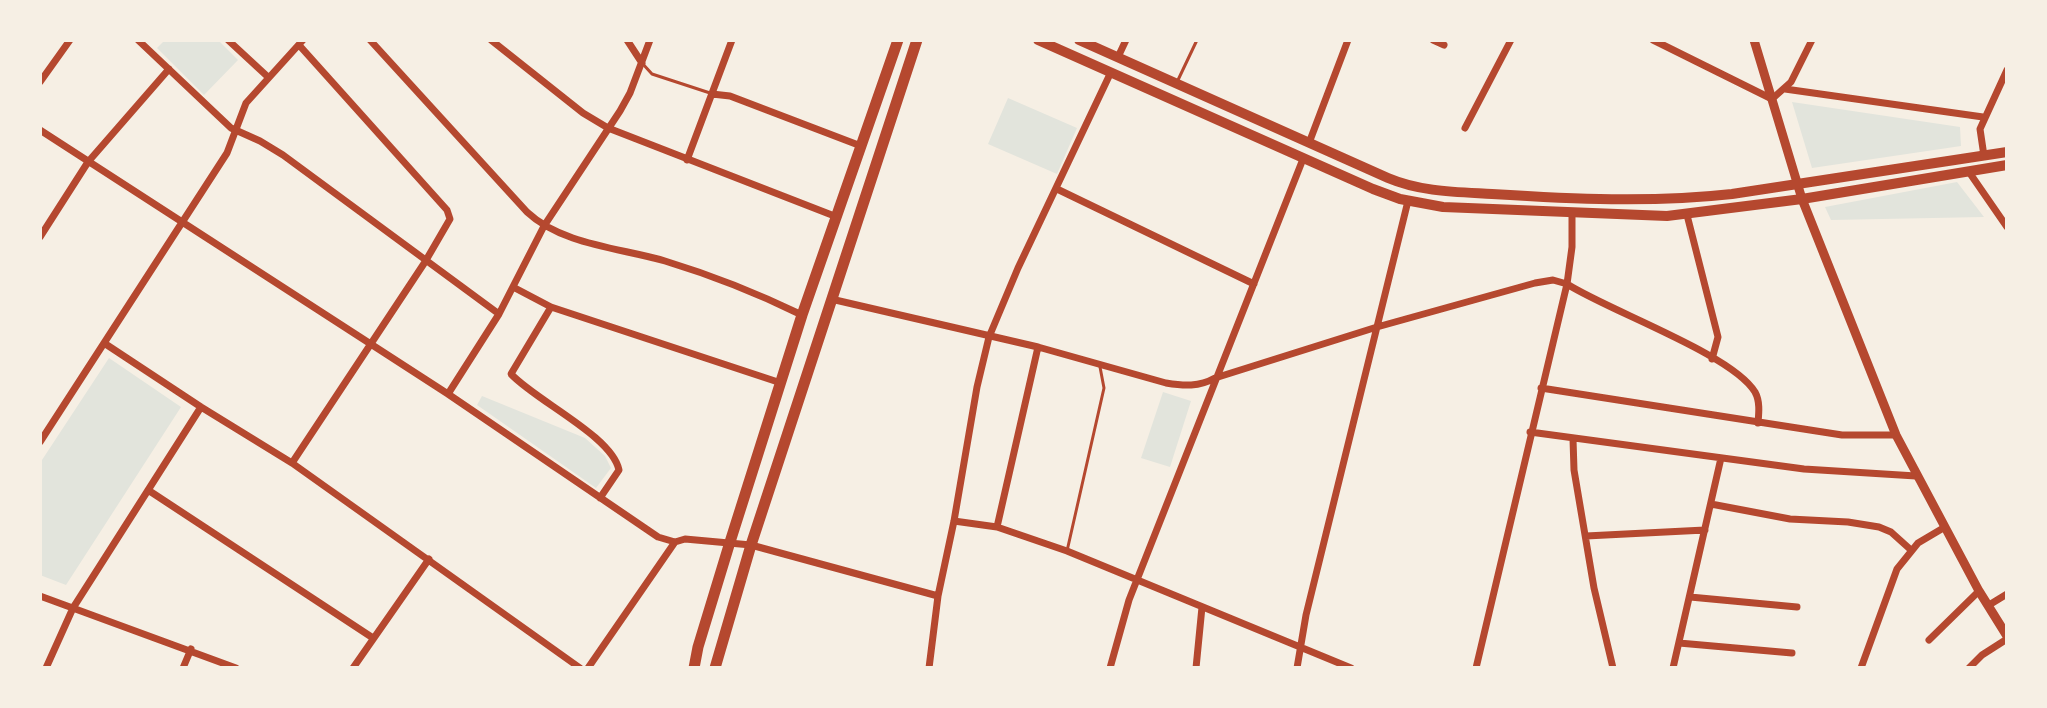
<!DOCTYPE html>
<style>
body{margin:0}
#map{position:relative;width:2047px;height:708px;overflow:hidden;background:#f6efe4;font-family:"Source Sans 3",sans-serif}
canvas{display:block}
.frame{position:absolute;inset:0;border:42px solid #f6efe4;pointer-events:none}
</style>
<div id="map">
<canvas width="2047" height="708"></canvas>
<div class="frame"></div>
</div>
<script>
const c = document.querySelector('canvas').getContext('2d');
c.lineJoin = 'round';
function fillPath(path, color) { c.fillStyle = color; c.fill(path, 'evenodd'); }
function strokePath(path, color, width, dash) { c.strokeStyle = color; c.lineWidth = width; c.lineCap = dash ? 'butt' : 'round'; c.setLineDash(dash || []); c.stroke(path); }
fillPath(new Path2D(`
 M 165,40 L 218,40 L 238,60 L 204,95 L 157,48 Z
 M 1008,98 L 1077,128 L 1057,174 L 988,144 Z
 M 1792,102 L 1960,127 L 1961,146 L 1812,168 Z
 M 1957,182 L 1984,217 L 1831,220 L 1825,207 Z
 M 109,358 L 181,407 L 66,585 L 40,575 L 40,463 Z
 M 1163,392 L 1191,401 L 1170,467 L 1141,458 Z
 M 482,396 L 585,438 L 605,456 L 611,468 L 596,488 L 477,405 Z`), '#e2e4dc');
strokePath(new Path2D(`
 M 642,63 L 652,74 L 710,93
 M 1178,80 L 1197,40
 M 1067,551 L 1104,388 L 1100,367`), '#b5482f', 3);
strokePath(new Path2D(`
 M 138,40 L 231,128 L 260,141 L 283,155 L 499,314
 M 228,40 L 268,77
 M 370,40 L 527,212 C 562,245 621,248 665,261 C 711,275 759,294 802,315
 M 491,40 L 583,113 L 608,128 L 837,217
 M 627,40 L 642,63
 M 1433,40 L 1444,45
 M 1653,40 L 1772,99 L 1791,82 L 1812,40
 M 1118,57 L 1126,40
 M 40,82 L 70,40
 M 1785,89 L 1983,117
 M 712,94 L 730,96 L 861,146
 M 1465,128 L 1511,40
 M 40,130 L 448,394 L 658,537 L 675,542 L 685,539 L 751,545 L 938,596
 M 1309,143 L 1348,40
 M 1984,156 L 1980,129 L 2007,70
 M 687,160 L 732,40
 M 1969,172 L 2007,227
 M 1057,189 L 1254,284
 M 1687,215 L 1718,337 L 1712,359
 M 40,237 L 88,162 L 169,69
 M 513,287 L 551,307 L 781,383
 M 831,299 L 1038,347 L 1166,383 C 1184,386 1199,387 1215,378 L 1377,327 L 1535,283 L 1553,280 L 1567,284 C 1609,311 1732,354 1755,392 C 1760,401 1759,412 1758,423
 M 551,307 L 511,374 C 536,401 612,436 619,470 L 600,498
 M 104,343 L 201,407 L 292,463 L 580,668
 M 1541,388 L 1842,435 L 1896,435
 M 448,394 L 499,314 L 544,226 L 620,111 L 630,93 L 650,40
 M 1530,432 L 1804,469 L 1916,476
 M 1573,439 L 1574,470 L 1594,588 L 1613,668
 M 40,442 L 227,153 L 246,103 L 303,40
 M 292,463 L 425,262 L 450,219 L 447,210 L 299,45
 M 148,490 L 373,638
 M 1711,504 L 1790,519 L 1848,522 L 1879,527 L 1891,532 L 1911,550
 M 954,521 L 997,527 L 1067,551 L 1351,668
 M 997,527 L 1038,347
 M 1586,536 L 1705,530
 M 40,596 L 236,668
 M 1690,597 L 1797,607
 M 1989,605 L 2007,594
 M 1929,640 L 1979,591
 M 1679,643 L 1792,653
 M 46,668 L 73,608 L 201,407
 M 183,668 L 191,649
 M 353,668 L 429,559
 M 588,668 L 675,542
 M 929,668 L 938,596 L 954,521 L 977,387 L 989,337 L 1018,268 L 1111,72
 M 1110,668 L 1129,600 L 1303,159
 M 1196,668 L 1202,607
 M 1297,668 L 1306,615 L 1408,201
 M 1476,668 L 1567,284 L 1572,247 L 1572,214
 M 1673,668 L 1721,458
 M 1861,668 L 1897,569 L 1918,543 L 1945,527
 M 1969,668 L 1982,655 L 2007,639`), '#b5482f', 7);
strokePath(new Path2D(`
 M 1754,40 L 1802,199 L 1896,435 L 1979,591 L 2007,636`), '#b5482f', 9);
strokePath(new Path2D(`
 M 1038,40 L 1373,189 L 1400,199 L 1443,207 L 1667,216 L 1802,199 L 2007,165
 M 1079,40 L 1388,178 C 1421,192 1457,192 1492,194 C 1571,199 1652,203 1732,194 L 2007,152`), '#b5482f', 10);
strokePath(new Path2D(`
 M 694,668 L 698,647 L 730,542 L 802,315 L 898,40
 M 715,668 L 751,545 L 917,40`), '#b5482f', 11);
</script>
